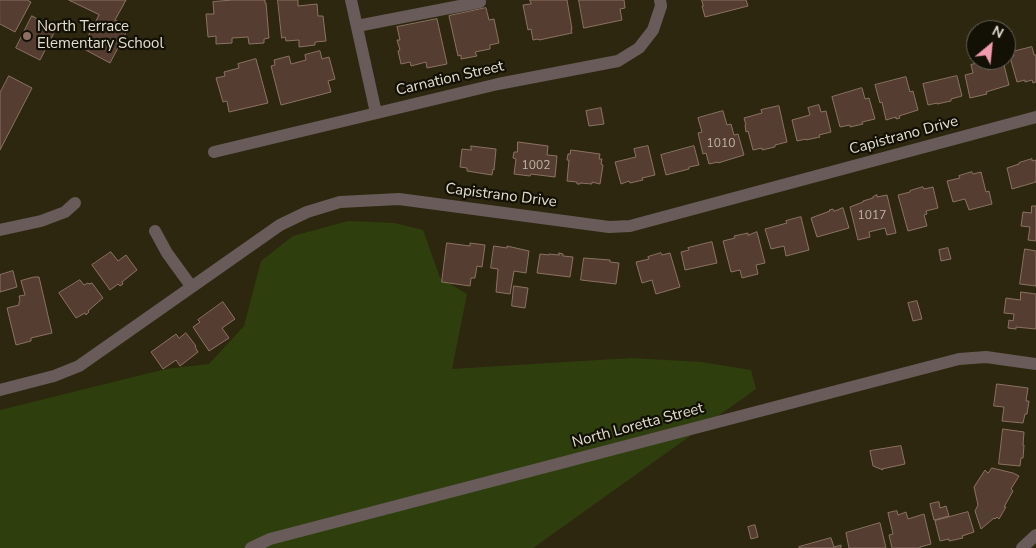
<!DOCTYPE html>
<style>
body{margin:0}
#map{position:relative;width:1036px;height:548px;overflow:hidden;background:#2e270f;font-family:"Nunito Sans",sans-serif}
canvas{display:block}
.north{position:absolute;left:966px;top:20px;width:50px;height:50px;box-sizing:border-box;background:#131006;border:1px solid #666257;border-radius:50%;rotate:28deg;font-size:14px;font-weight:700;line-height:20px;text-align:center;color:#e2ded0}
.north::after{content:'';display:block;margin:auto;width:18px;height:22px;background:#f29aae;clip-path:polygon(50% 0,100% 100%,50% 72%,0 100%)}
</style>
<div id="map">
<canvas width="1036" height="548"></canvas>
<div class="north">N</div>
</div>
<script>
const c = document.querySelector('canvas').getContext('2d');
c.lineJoin = 'round';
function fillPath(path, color) { c.fillStyle = color; c.fill(path, 'evenodd'); }
function strokePath(path, color, width, dash) { c.strokeStyle = color; c.lineWidth = width; c.lineCap = dash ? 'butt' : 'round'; c.setLineDash(dash || []); c.stroke(path); }
function label(font, color, halo, rows, align = 'center') {
  c.font = font + ' "Nunito Sans",sans-serif'; c.lineWidth = 4.5; c.setLineDash([]); c.textBaseline = 'middle'; c.strokeStyle = halo; c.fillStyle = color; for (const [text, x, y, turn = 0] of rows) {
    c.save(); c.translate(x, y); c.rotate((+turn || 0) * Math.PI / 180); c.textAlign = isNaN(turn) ? turn : align; if (halo) c.strokeText(text, 0, 0); c.fillText(text, 0, 0); c.restore();
  }
}
fillPath(new Path2D(`
 M 348,221 L 394,223 L 423,230 L 440,278 L 467,294 L 452,369 L 632,358 L 701,362 L 751,370 L 756,389 L 533,548 L 0,548 L 0,410 L 166,369 L 209,364 L 244,326 L 261,261 L 293,236 Z`), '#2e3f0d');
const building = new Path2D(`
 M 0,0 L 27,0 L 31,2 L 15,32 L 0,24 Z
 M 69,0 L 126,0 L 115,20 L 129,27 L 110,63 L 82,48 L 99,15 Z
 M 233,0 L 265,0 L 265,3 L 266,3 L 269,38 L 264,39 L 264,43 L 249,44 L 248,37 L 232,38 L 232,43 L 216,44 L 216,36 L 208,37 L 206,14 L 214,14 L 213,2 Z
 M 278,0 L 298,0 L 298,6 L 317,4 L 318,16 L 323,16 L 326,41 L 315,42 L 315,45 L 299,47 L 299,40 L 286,41 L 285,37 L 282,38 Z
 M 530,0 L 567,0 L 572,29 L 571,29 L 572,33 L 539,40 L 538,39 L 533,40 L 531,29 L 528,30 L 523,5 L 531,4 Z
 M 579,0 L 624,0 L 625,8 L 620,9 L 622,20 L 584,28 Z
 M 702,0 L 746,0 L 748,6 L 705,17 L 702,6 L 703,6 Z
 M 486,8 L 489,20 L 494,19 L 499,43 L 490,45 L 490,49 L 475,52 L 477,56 L 461,59 L 461,55 L 458,56 L 449,16 Z
 M 32,16 L 56,29 L 40,60 L 16,48 Z
 M 437,19 L 447,64 L 427,68 L 426,62 L 411,66 L 410,62 L 401,64 L 398,51 L 400,50 L 397,40 L 400,40 L 397,27 Z
 M 1032,47 L 1034,55 L 1036,55 L 1036,82 L 1033,83 L 1032,80 L 1025,82 L 1025,80 L 1017,82 L 1010,57 L 1014,56 L 1012,52 Z
 M 320,51 L 322,59 L 329,57 L 335,79 L 328,81 L 331,92 L 281,105 L 271,66 L 275,65 L 274,60 L 289,56 L 291,64 L 306,60 L 305,55 Z
 M 256,59 L 268,103 L 229,112 L 227,101 L 223,102 L 216,78 L 225,76 L 224,72 L 239,68 L 238,64 Z
 M 986,61 L 988,70 L 1004,65 L 1009,85 L 986,92 L 987,94 L 970,98 L 965,75 L 973,73 L 971,65 Z
 M 9,76 L 32,88 L 0,150 L 0,93 Z
 M 957,76 L 962,96 L 951,99 L 951,101 L 937,104 L 937,103 L 928,105 L 923,84 Z
 M 906,77 L 910,92 L 913,91 L 918,110 L 899,116 L 900,118 L 896,119 L 896,117 L 886,120 L 882,102 L 880,103 L 875,85 Z
 M 862,88 L 865,99 L 869,98 L 875,119 L 862,122 L 863,124 L 850,127 L 850,125 L 840,127 L 832,97 Z
 M 819,105 L 821,112 L 826,111 L 831,132 L 819,135 L 820,137 L 806,140 L 806,139 L 797,141 L 792,120 L 810,115 L 808,108 Z
 M 779,106 L 787,142 L 775,145 L 775,147 L 762,150 L 762,148 L 753,150 L 748,131 L 746,132 L 745,125 L 746,125 L 744,118 L 762,113 L 761,110 Z
 M 601,108 L 604,124 L 589,126 L 586,111 Z
 M 723,111 L 727,125 L 731,124 L 734,135 L 738,134 L 744,155 L 718,163 L 718,162 L 709,164 L 706,153 L 703,154 L 698,133 L 702,132 L 698,118 Z
 M 518,142 L 548,146 L 547,155 L 557,156 L 555,177 L 531,174 L 530,176 L 514,174 L 516,159 L 513,158 L 514,152 L 517,152 Z
 M 471,146 L 496,149 L 494,170 L 493,169 L 492,175 L 467,171 L 467,168 L 460,167 L 462,149 L 471,150 Z
 M 648,146 L 655,175 L 642,178 L 643,180 L 630,183 L 629,181 L 621,184 L 615,162 L 636,157 L 634,149 Z
 M 694,146 L 699,165 L 689,167 L 689,169 L 666,175 L 661,155 Z
 M 571,150 L 600,154 L 599,159 L 602,159 L 601,164 L 603,165 L 600,184 L 592,182 L 592,184 L 580,183 L 580,184 L 577,184 L 577,182 L 567,181 L 569,160 L 567,160 L 568,154 L 570,154 Z
 M 1032,159 L 1032,161 L 1036,160 L 1036,182 L 1012,189 L 1007,168 L 1019,164 L 1019,163 Z
 M 972,172 L 973,174 L 981,172 L 986,192 L 989,191 L 992,204 L 969,210 L 965,199 L 953,202 L 947,181 L 960,178 L 959,176 Z
 M 923,187 L 924,189 L 933,187 L 938,208 L 926,211 L 927,214 L 924,215 L 927,226 L 908,231 L 898,195 L 910,192 L 910,191 Z
 M 877,195 L 877,197 L 887,195 L 896,233 L 887,235 L 885,228 L 869,232 L 870,237 L 858,240 L 850,207 L 863,202 L 863,201 L 873,198 L 873,197 Z
 M 1032,206 L 1036,206 L 1036,241 L 1028,240 L 1030,227 L 1021,226 L 1023,212 L 1031,213 Z
 M 843,208 L 849,228 L 817,237 L 811,218 L 830,211 L 829,210 L 833,209 L 834,211 Z
 M 801,217 L 809,250 L 786,256 L 784,246 L 771,249 L 765,229 L 787,223 L 786,221 Z
 M 757,232 L 765,263 L 756,265 L 758,274 L 742,278 L 740,270 L 731,272 L 723,241 L 735,238 L 734,236 L 748,233 L 748,235 Z
 M 712,242 L 717,263 L 685,270 L 681,252 L 689,250 L 688,248 Z
 M 447,243 L 470,246 L 470,243 L 485,245 L 482,267 L 477,266 L 475,278 L 471,278 L 470,286 L 442,282 Z
 M 494,246 L 507,248 L 507,246 L 529,251 L 526,273 L 514,271 L 510,294 L 496,292 L 498,269 L 491,268 Z
 M 948,248 L 951,259 L 941,261 L 939,250 Z
 M 1025,249 L 1036,251 L 1036,286 L 1020,284 Z
 M 111,252 L 118,261 L 126,255 L 137,270 L 122,282 L 123,284 L 120,286 L 118,284 L 110,290 L 92,265 Z
 M 559,253 L 563,254 L 563,256 L 573,257 L 570,277 L 537,273 L 540,254 L 549,255 L 549,254 L 559,255 Z
 M 661,253 L 662,255 L 670,253 L 680,287 L 656,294 L 652,280 L 642,283 L 636,262 L 649,259 L 648,257 Z
 M 584,258 L 610,260 L 610,262 L 619,263 L 616,284 L 581,280 Z
 M 13,271 L 17,287 L 0,292 L 0,275 Z
 M 34,277 L 39,277 L 52,333 L 31,338 L 31,341 L 16,345 L 7,308 L 19,305 L 19,302 L 20,300 L 19,296 L 25,295 L 21,281 Z
 M 80,280 L 84,285 L 88,283 L 89,284 L 92,283 L 103,298 L 88,311 L 89,312 L 86,315 L 85,313 L 76,318 L 59,293 Z
 M 514,286 L 528,288 L 525,308 L 512,306 Z
 M 1021,292 L 1036,294 L 1036,329 L 1016,327 L 1016,329 L 1008,328 L 1009,320 L 1013,321 L 1014,314 L 1004,313 L 1006,298 L 1020,300 Z
 M 917,301 L 922,319 L 913,321 L 908,303 Z
 M 223,302 L 235,319 L 222,328 L 229,338 L 209,351 L 193,327 L 200,322 L 198,320 Z
 M 186,333 L 196,346 L 195,347 L 198,352 L 180,366 L 176,360 L 163,369 L 151,352 L 176,334 L 179,338 Z
 M 997,384 L 1028,388 L 1026,401 L 1029,401 L 1027,414 L 1025,414 L 1023,423 L 1002,421 L 1004,407 L 994,406 Z
 M 1003,429 L 1024,432 L 1023,445 L 1024,445 L 1023,458 L 1021,458 L 1020,466 L 999,464 Z
 M 901,446 L 905,464 L 882,469 L 883,470 L 873,466 L 870,451 Z
 M 992,468 L 1013,473 L 1019,476 L 1011,489 L 1013,491 L 1004,507 L 1006,507 L 999,519 L 997,517 L 995,519 L 994,518 L 981,529 L 975,511 L 978,505 L 974,487 L 985,470 L 988,473 Z
 M 939,502 L 940,508 L 946,506 L 949,516 L 934,520 L 930,504 Z
 M 897,511 L 898,515 L 906,512 L 908,519 L 924,514 L 931,544 L 920,547 L 920,548 L 892,548 L 889,535 L 893,534 L 888,513 Z
 M 968,512 L 974,532 L 962,536 L 963,538 L 949,541 L 949,539 L 940,541 L 935,521 Z
 M 880,523 L 886,548 L 849,548 L 846,533 Z
 M 755,525 L 758,537 L 751,539 L 748,527 Z
 M 831,538 L 834,547 L 841,545 L 841,548 L 799,548 L 799,547 Z`);
fillPath(building, '#553e31');
strokePath(building, '#8b7263', 1);
strokePath(new Path2D(`
 M 351,0 L 376,113
 M 357,26 L 480,2
 M 214,152 L 498,84 L 618,61 L 639,48 L 653,30 L 661,6 L 660,0
 M 0,230 L 41,221 L 65,212 L 75,203
 M 155,231 L 167,253 L 191,286
 M 0,390 L 54,376 L 79,366 L 280,225 L 307,212 L 340,202 L 399,199 L 609,227 L 630,226 L 1036,117
 M 251,548 L 270,539 L 959,359 L 986,357 L 1036,364
 M 1022,548 L 1036,535`), '#685b59', 12);
for (const [x, y, r, color] of [
 [27,36,5,"#8d6e63"]
]) { const dot = new Path2D(); dot.arc(x, y, r, 0, 2 * Math.PI); c.fillStyle = color; c.fill(dot); strokePath(dot, '#131006', 2); }
label('12px', '#bfb6a8', null, [
 ["1010",721,144],
 ["1002",536,166],
 ["1017",872,216]
]);
label('15px', '#e2ded0', '#131006', [
 ["North Terrace",37,27],
 ["Elementary School",37,44]
], 'left');
label('15px', '#e2ded0', '#131006', [
 ["Carnation Street",450,79,-13],
 ["Capistrano Drive",904,136,-15],
 ["Capistrano Drive",501,196,7],
 ["North Loretta Street",638,426,-15]
]);
</script>
